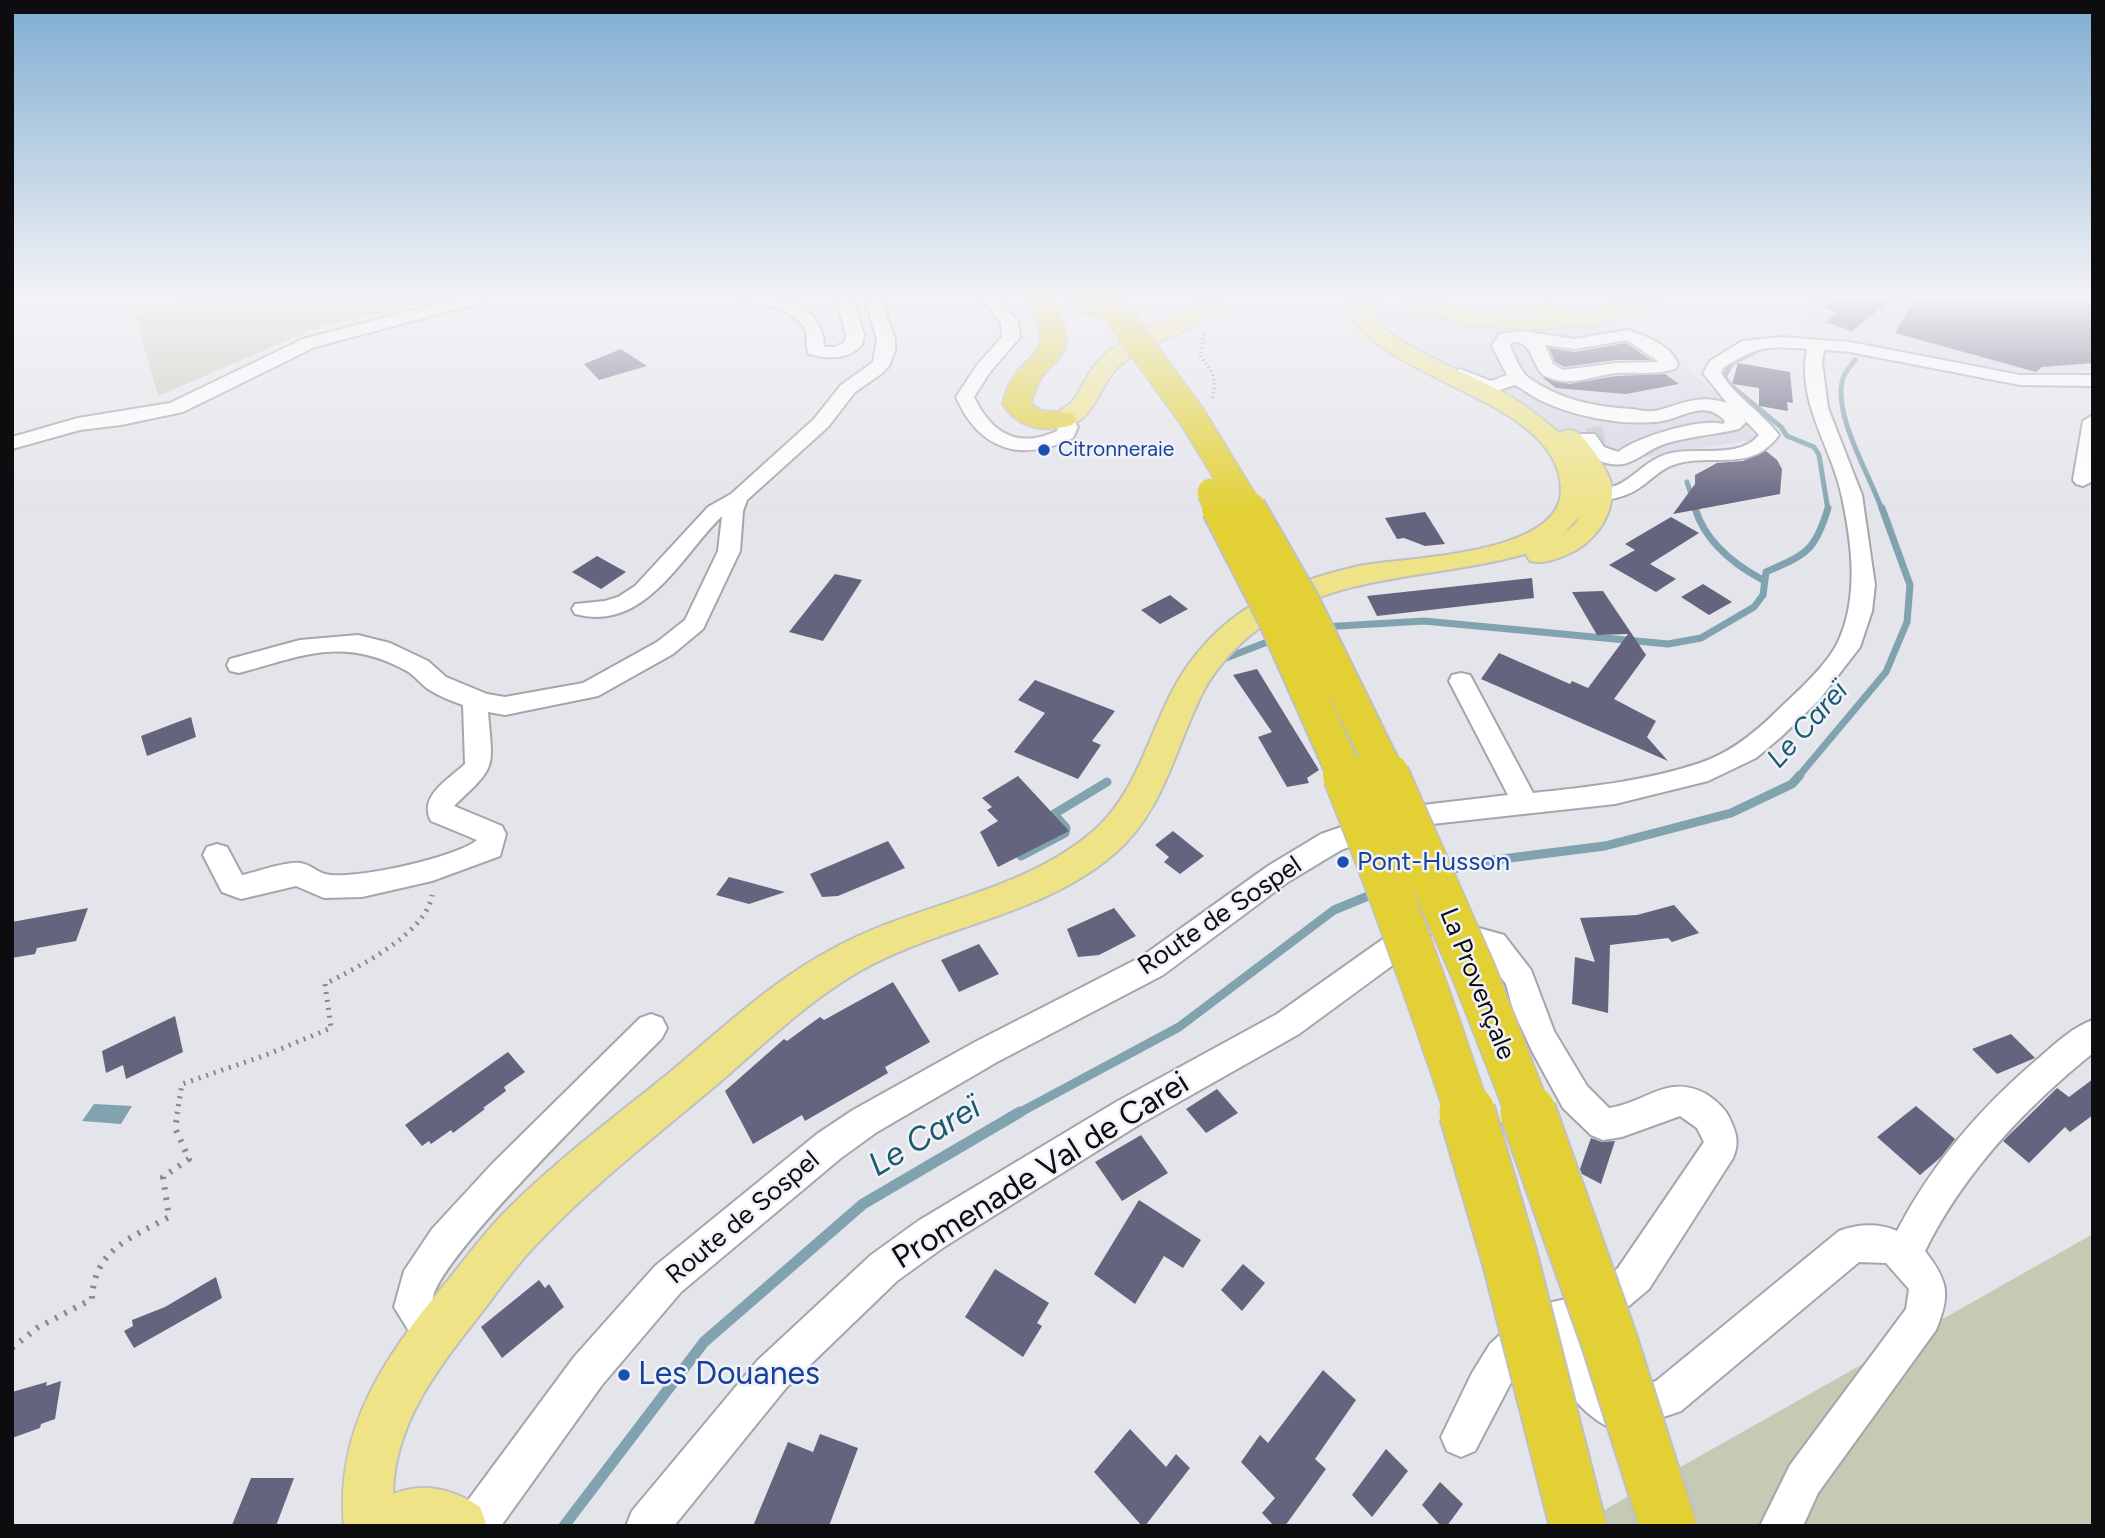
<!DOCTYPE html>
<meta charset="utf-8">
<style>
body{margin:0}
#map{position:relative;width:2105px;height:1538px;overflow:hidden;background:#e4e4eb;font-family:Figtree,sans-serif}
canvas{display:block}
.frame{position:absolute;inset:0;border:14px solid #0d0d0f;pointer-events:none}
</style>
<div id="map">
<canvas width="2105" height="1538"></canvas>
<div class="frame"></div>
</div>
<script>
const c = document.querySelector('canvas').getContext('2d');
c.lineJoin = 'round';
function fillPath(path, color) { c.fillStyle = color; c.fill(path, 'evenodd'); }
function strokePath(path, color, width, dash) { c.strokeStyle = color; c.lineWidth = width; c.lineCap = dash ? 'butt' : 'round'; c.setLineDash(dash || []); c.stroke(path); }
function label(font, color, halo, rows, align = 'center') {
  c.font = font + ' Figtree,sans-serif'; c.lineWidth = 5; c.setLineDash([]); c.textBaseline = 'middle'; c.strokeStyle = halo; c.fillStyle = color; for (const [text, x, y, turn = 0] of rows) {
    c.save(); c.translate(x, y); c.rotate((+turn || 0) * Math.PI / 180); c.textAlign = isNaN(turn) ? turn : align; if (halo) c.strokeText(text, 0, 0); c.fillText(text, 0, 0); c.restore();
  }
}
fillPath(new Path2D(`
 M 1814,297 L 2093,297 L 2093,366 L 2071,376 L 2015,372 L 1962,364 L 1857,340 L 1799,331 Z
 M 1393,306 L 1483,326 L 1534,330 L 1622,325 L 1678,362 L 1728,402 L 1758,439 L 1604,464 L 1460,369 L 1377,320 L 1375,309 Z`), '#d7d7e5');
fillPath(new Path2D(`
 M 194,297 L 451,297 L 318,327 L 158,396 L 135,315 Z
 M 2093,1234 L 2093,1526 L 1576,1526 Z`), '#c6c9b4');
fillPath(new Path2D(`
 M 94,1104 L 132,1106 L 121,1124 L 82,1121 Z`), '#81a2af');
strokePath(new Path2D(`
 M 1756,351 L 1732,363 L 1724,377 L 1731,386 L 1781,427 L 1787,436 L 1814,447 L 1819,455 L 1828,510
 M 1855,360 C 1851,366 1845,372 1843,378 C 1832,414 1870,475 1882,510
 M 1687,482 L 1696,510`), '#81a2af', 5);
strokePath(new Path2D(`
 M 1695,508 C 1705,542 1733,564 1763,580
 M 1322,627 L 1424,621 L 1668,644 L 1701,638 L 1754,607 L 1763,595 L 1766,572 C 1806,554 1815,552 1828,508
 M 1226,658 L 1275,639
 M 1798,777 L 1886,672 L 1907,622 L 1910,585 L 1882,508`), '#81a2af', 7);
strokePath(new Path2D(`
 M 1021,856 L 1065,833 L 1066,828 L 1054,814 L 1107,782
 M 1444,872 L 1478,862 L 1605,846 L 1731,813 L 1792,784 L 1800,775
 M 1017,1114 L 1179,1027 L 1334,910 L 1378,892`), '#81a2af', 9);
strokePath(new Path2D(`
 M 564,1526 L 704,1342 L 863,1204 L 1020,1112`), '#81a2af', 11);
fillPath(new Path2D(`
 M 1847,297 L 1895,297 L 1852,331 L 1826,322 L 1837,313 L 1822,306 Z
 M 1916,297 L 2093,297 L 2093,363 L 2042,367 L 2036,372 L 1895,333 Z
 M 1626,343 L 1651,360 L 1616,360 L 1564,367 L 1555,362 L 1549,348 L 1575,352 Z
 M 621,349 L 647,366 L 599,380 L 584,364 Z
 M 1738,363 L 1790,372 L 1793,403 L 1787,402 L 1788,411 L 1759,406 L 1759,388 L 1732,384 Z
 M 1665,374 L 1679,384 L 1626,394 L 1556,388 L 1542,377 L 1569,384 L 1616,376 Z
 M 1766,451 L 1777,460 L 1782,469 L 1780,494 L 1673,514 L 1695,484 L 1695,475 L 1717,463 L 1743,461 Z
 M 1425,512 L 1445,544 L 1425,546 L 1404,538 L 1397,539 L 1385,518 Z
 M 1671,517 L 1699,533 L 1650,564 L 1676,579 L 1656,592 L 1609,565 L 1635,550 L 1625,544 Z
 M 597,556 L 626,572 L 601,589 L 572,572 Z
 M 835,574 L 862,580 L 823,641 L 789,632 Z
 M 1532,578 L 1534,598 L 1377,616 L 1367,596 Z
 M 1703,584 L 1732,602 L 1709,615 L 1681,597 Z
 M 1603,591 L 1646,655 L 1614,699 L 1656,721 L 1647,737 L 1668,761 L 1481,679 L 1499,653 L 1570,684 L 1572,681 L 1588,688 L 1628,634 L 1597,635 L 1572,592 Z
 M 1170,595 L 1188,609 L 1160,624 L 1141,610 Z
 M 1257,669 L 1319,770 L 1307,778 L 1309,783 L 1287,787 L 1258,737 L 1272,732 L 1233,675 Z
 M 1035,680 L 1115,711 L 1092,741 L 1101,745 L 1078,779 L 1014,752 L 1045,713 L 1018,700 Z
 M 191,717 L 196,737 L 147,756 L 141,736 Z
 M 1018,776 L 1069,831 L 998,867 L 980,832 L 998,821 L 987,810 L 992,807 L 982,798 Z
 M 1173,831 L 1204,856 L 1180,874 L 1164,862 L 1169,857 L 1155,845 Z
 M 888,841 L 905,868 L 838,896 L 822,897 L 810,874 Z
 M 729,877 L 785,892 L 749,904 L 716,895 Z
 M 1674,905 L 1699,933 L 1672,942 L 1668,938 L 1610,945 L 1608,1013 L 1572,1004 L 1575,957 L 1595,962 L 1580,918 L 1637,915 Z
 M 88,908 L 76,941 L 37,948 L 35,954 L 12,958 L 12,922 Z
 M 1114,908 L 1136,936 L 1099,955 L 1078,957 L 1067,929 Z
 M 979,944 L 999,974 L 959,992 L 941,960 Z
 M 893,982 L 930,1042 L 885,1067 L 888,1073 L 805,1121 L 802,1115 L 753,1144 L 725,1091 L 784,1039 L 787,1041 L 820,1017 L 824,1020 Z
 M 175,1016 L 183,1052 L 126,1079 L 123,1065 L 106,1073 L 102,1051 Z
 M 2011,1034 L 2035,1058 L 1997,1074 L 1972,1049 Z
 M 508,1052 L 525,1072 L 504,1087 L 506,1091 L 483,1108 L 485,1109 L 453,1133 L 451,1130 L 431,1144 L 429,1141 L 422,1146 L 405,1125 Z
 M 2093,1079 L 2093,1115 L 2070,1132 L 2065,1127 L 2029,1163 L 2003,1141 L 2057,1088 L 2069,1097 Z
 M 1217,1089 L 1238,1113 L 1206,1133 L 1186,1109 Z
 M 1916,1106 L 1955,1139 L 1941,1157 L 1920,1175 L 1877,1137 Z
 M 1141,1135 L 1168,1173 L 1122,1201 L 1095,1162 Z
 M 1591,1138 L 1602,1142 L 1615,1141 L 1601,1184 L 1582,1174 L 1580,1169 Z
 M 1139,1200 L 1201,1240 L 1183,1268 L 1164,1256 L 1135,1304 L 1094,1274 Z
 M 1243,1264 L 1265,1283 L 1242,1311 L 1221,1290 Z
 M 995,1269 L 1049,1303 L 1037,1323 L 1042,1326 L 1023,1357 L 965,1317 Z
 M 216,1277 L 222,1298 L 134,1348 L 124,1331 L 133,1326 L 132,1320 L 165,1307 Z
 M 539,1280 L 545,1288 L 549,1284 L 564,1307 L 502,1358 L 481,1327 Z
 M 1323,1370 L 1356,1400 L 1315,1459 L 1326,1469 L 1285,1526 L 1274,1526 L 1262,1513 L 1275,1498 L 1241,1462 L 1260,1435 L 1268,1443 Z
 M 61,1381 L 55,1419 L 41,1424 L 40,1428 L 12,1438 L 12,1392 L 47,1382 L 46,1386 Z
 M 1130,1429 L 1166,1467 L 1176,1454 L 1190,1468 L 1145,1526 L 1142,1526 L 1094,1472 Z
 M 820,1434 L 858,1448 L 829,1526 L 753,1526 L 788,1442 L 813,1452 Z
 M 1386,1449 L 1408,1471 L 1372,1517 L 1352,1495 Z
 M 251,1478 L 294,1478 L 276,1526 L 232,1525 Z
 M 1440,1482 L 1463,1504 L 1447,1526 L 1441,1526 L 1422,1505 Z`), '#65647f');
strokePath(new Path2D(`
 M 1588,438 L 1604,434`), '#c4c4ca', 18, [18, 10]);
const minor = new Path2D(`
 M 463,297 L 490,297 L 488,301 L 315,347 L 183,412 L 121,425 L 80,430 L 12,449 L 12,437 L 78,418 L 170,403 L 303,339 Z
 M 741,297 C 777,297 823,301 824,347 L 835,347 L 845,342 L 846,335 L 836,297 L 852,297 L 864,335 L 862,345 C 848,360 827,359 809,354 C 804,345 809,335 804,327 C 793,309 762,305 743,301 Z
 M 864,297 L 880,297 L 895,339 L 895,350 L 889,366 L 881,374 L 855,392 L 828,427 L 747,500 L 743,511 L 740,551 L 703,629 L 673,654 L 598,696 L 505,715 L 488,712 C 493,771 497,765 454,806 L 502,826 L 506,834 L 500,856 L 432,881 L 362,897 L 324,898 L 296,886 L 241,899 L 222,892 L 203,855 L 207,847 L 217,844 L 227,847 L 242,875 C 257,872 286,861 300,863 C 310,864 317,872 325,874 C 352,881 458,857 477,840 L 431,821 C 418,796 448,780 465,764 L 463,705 C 451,701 439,696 428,689 C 421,684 415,676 407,671 C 344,636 304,655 239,673 L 230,671 L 227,665 L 230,659 L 300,640 L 358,635 L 390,643 L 428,661 L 446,677 L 487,694 L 505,697 L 583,683 L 657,642 L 685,620 L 718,551 L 722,516 C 681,556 645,633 575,614 L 572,609 L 575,604 L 605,601 L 618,597 L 635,586 L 708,507 L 731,494 L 814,419 L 841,385 L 873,362 L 877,339 Z
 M 980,297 L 997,297 L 1018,322 L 1020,337 L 990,372 L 974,397 C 992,434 1018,449 1057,431 L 1058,427 L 1052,419 L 1055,415 L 1069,415 L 1078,427 L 1073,438 C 1021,463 979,450 956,397 L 977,365 L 1002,337 L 1001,323 Z
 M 1627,330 C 1643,334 1674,347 1678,365 L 1675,369 C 1655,375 1636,372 1616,373 C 1590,376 1565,390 1541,373 C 1532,361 1530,340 1512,342 L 1510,346 C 1515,355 1520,372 1529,378 C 1560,400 1595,407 1632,409 C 1640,410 1650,413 1659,410 C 1684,403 1700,394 1727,403 L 1703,373 L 1710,361 L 1742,341 L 1782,337 L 1850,342 L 2020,375 L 2093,375 L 2093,386 L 2020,385 L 1850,352 L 1824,350 L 1822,362 L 1828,408 L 1862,495 L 1875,585 L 1872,611 L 1860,647 L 1819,700 L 1782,736 L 1756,758 L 1708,781 L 1615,804 L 1423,825 L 1387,833 L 1341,850 L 1288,882 L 1163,975 L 997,1062 L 877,1132 L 841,1158 L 681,1292 L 602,1385 L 501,1526 L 454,1526 L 460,1511 L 574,1357 L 655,1266 L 817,1134 L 853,1110 L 975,1042 L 1141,957 L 1268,866 L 1321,834 L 1385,812 L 1423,805 L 1508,795 L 1449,681 L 1452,675 L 1461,673 L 1470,675 L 1533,793 C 1589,787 1646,781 1700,763 C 1730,753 1756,732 1778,710 C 1797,692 1827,665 1838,642 C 1859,597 1852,544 1842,497 C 1832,447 1796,402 1807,349 C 1766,346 1758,346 1723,368 L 1721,373 C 1736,398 1762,412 1779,435 C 1750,475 1711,451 1673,465 C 1661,469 1652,479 1642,486 C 1621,502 1593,503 1569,496 L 1566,492 L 1569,488 C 1583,484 1598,491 1612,487 C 1635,480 1646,456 1677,452 C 1703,448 1740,458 1759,435 L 1742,417 L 1746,422 L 1739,429 C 1718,434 1694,436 1671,442 C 1652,446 1641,459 1627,463 C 1607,469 1585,456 1578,438 L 1581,434 L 1595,434 L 1604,447 L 1618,452 C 1638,437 1699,418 1723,424 L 1725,421 C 1702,397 1681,421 1655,422 C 1617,425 1572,416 1538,399 C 1530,395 1523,389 1515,385 L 1490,393 L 1454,378 L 1451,374 L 1460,369 L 1491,381 L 1507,375 L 1492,346 L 1499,334 L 1521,331 L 1575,339 ZM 1627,340 L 1659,362 L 1616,363 L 1563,370 L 1553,364 L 1545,345 L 1575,349 Z
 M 2093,415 L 2093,481 L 2083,486 L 2076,484 L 2073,480 L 2083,421 Z
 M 1417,919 L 1427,922 L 1432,931 L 1427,940 L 1299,1034 L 1140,1124 L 944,1247 L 897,1281 L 786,1388 L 674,1526 L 626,1526 L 632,1511 L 758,1360 L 871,1255 L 918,1221 L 1116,1102 L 1277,1014 L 1407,922 Z
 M 1450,920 L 1504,935 L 1531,970 L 1554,1031 L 1587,1086 L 1609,1108 C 1646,1103 1668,1073 1706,1094 C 1715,1100 1724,1107 1729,1117 C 1736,1132 1740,1142 1733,1158 L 1649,1289 L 1617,1316 L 1597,1327 C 1587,1357 1600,1373 1623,1391 L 1656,1381 L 1839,1231 C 1858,1224 1878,1223 1897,1231 C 1932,1163 1982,1106 2040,1057 C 2056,1043 2073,1027 2093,1020 L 2093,1053 C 2025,1108 1964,1172 1925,1251 C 1948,1281 1951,1294 1936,1330 L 1818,1493 L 1803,1526 L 1760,1526 L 1790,1465 L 1906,1309 L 1909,1289 L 1886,1263 L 1859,1262 L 1681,1411 L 1619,1432 C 1582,1417 1551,1381 1555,1339 L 1528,1358 L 1517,1371 L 1475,1451 L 1461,1457 L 1447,1451 L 1441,1437 L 1472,1373 L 1490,1344 L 1516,1320 L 1552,1302 L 1581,1296 L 1618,1268 L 1704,1142 L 1697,1128 L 1680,1116 L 1622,1137 L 1603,1140 L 1591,1135 L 1563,1108 L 1532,1051 L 1513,1010 L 1506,984 L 1483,954 L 1440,941 L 1435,932 L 1440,923 Z
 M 651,1014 L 662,1018 L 667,1028 L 662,1038 C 624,1077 436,1259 433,1299 C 432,1309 448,1325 452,1336 L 446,1349 L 433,1355 L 420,1349 L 394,1307 L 404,1271 L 432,1229 L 492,1164 L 640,1018 Z`);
const major = new Path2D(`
 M 1204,297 L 1227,297 C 1202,333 1148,339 1117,368 C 1097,387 1092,434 1053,424 L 1050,419 C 1055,411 1065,410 1071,403 C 1083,390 1087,371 1101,358 C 1131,331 1173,323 1204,297 Z
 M 1358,297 L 1386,297 L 1383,301 L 1368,308 C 1378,339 1476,377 1506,394 C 1525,405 1542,418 1559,433 C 1564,431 1568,429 1574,431 C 1586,436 1611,474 1612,488 C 1613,518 1593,544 1566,555 C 1554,560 1543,564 1530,561 L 1526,555 L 1528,553 C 1443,578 1350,572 1273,619 C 1245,636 1218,663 1203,692 C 1175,747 1164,812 1114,854 C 1042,916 941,925 860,971 C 806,1002 761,1047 714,1087 C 652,1139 588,1189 533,1248 C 512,1270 494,1297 475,1321 C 435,1372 394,1426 393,1494 C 423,1482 453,1489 480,1507 L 487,1526 L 344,1526 C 335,1428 385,1357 444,1285 C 463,1262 481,1237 502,1215 C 553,1163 612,1119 669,1073 C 722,1029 774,979 836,947 C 918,903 1017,894 1090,834 C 1136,796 1147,738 1174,688 C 1192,654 1222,622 1256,603 C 1288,585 1324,574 1359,566 C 1405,557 1561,556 1561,490 C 1561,399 1382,382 1347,310 L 1349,300 ZM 1580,516 L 1576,523 L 1561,536 Z
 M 1399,297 C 1426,297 1442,306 1468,311 C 1493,317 1518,318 1543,317 L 1537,310 L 1540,305 L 1548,304 L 1568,313 L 1583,315 L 1631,297 L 1662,297 L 1658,301 L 1591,327 L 1568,326 L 1526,330 L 1467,324 L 1401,303 Z`);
const highway = new Path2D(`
 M 1027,297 L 1051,297 C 1090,370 1041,349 1031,404 L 1041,411 L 1072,413 L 1076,419 L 1072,425 C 1045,432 1019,429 1003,404 C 1015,346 1063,369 1027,297 Z
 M 1068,297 L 1093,297 L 1102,309 L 1099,314 C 1082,318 1077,310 1068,297 Z`);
strokePath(minor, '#a5a5ac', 4);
strokePath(major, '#c0c0c1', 4);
strokePath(highway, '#c0c0c1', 4);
strokePath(new Path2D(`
 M 1204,334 L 1200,356 C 1212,370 1218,380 1212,399`), '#88888d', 3.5, [1, 3.5]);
strokePath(new Path2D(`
 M 177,1114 L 182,1084 L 266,1055 L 331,1028 L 325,984 C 358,967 426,934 432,895`), '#88888d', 5, [2, 6]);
strokePath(new Path2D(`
 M 12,1348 L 37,1328 L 92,1299 C 94,1249 131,1238 169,1217 L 163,1177 L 189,1159 L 175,1128 L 178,1112`), '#88888d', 6, [2.5, 8]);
fillPath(minor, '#fff');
fillPath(major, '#eee386');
fillPath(highway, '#e2d035');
const highwayBridgeFar3 = new Path2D(`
 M 1109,302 L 1193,418 L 1249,510
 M 1211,492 L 1220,510`);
const highwayBridgeFar2 = new Path2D(`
 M 1219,508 L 1274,615 L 1346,777
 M 1248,508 L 1302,602 L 1388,777`);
const highwayBridgeFar1 = new Path2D(`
 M 1345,775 C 1390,887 1430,999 1468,1114
 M 1387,775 L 1474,973 L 1529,1114`);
const highwayBridge = new Path2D(`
 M 1467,1112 L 1510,1259 L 1578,1526
 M 1528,1112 L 1609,1340 L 1668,1526`);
strokePath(highwayBridgeFar3, '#c0c0c1', 30, []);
strokePath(highwayBridgeFar2, '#c0c0c1', 38, []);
strokePath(highwayBridgeFar1, '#c0c0c1', 47, []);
strokePath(highwayBridge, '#c0c0c1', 59, []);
strokePath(highwayBridgeFar3, '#e2d035', 27);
strokePath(highwayBridgeFar2, '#e2d035', 34);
strokePath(highwayBridgeFar1, '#e2d035', 44);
strokePath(highwayBridge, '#e2d035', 55);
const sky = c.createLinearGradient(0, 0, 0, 512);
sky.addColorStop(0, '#7fadd1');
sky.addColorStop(0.58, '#f3f3f6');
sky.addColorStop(1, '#f3f3f600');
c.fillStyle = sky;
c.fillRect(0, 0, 2105, 512);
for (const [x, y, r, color] of [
 [1044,450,7,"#1a4fb4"],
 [1343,862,7,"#1a4fb4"],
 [624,1375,7,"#1a4fb4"]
]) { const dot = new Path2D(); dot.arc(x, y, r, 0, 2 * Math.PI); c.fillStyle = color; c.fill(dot); strokePath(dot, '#f1f1f8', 2.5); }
label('21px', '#164399', '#f1f1f8', [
 ["Citronneraie",1058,450]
], 'left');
label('26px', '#164399', '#f1f1f8', [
 ["Pont-Husson",1357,862]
], 'left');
label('26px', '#0d0d0f', '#f1f1f8', [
 ["Route de Sospel",1220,916,-34],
 ["La Provençale",1477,984,68],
 ["Route de Sospel",743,1218,-40]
]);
label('italic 28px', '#1a5a6f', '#f1f1f8', [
 ["Le Careï",1808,725,-48]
]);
label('32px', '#0d0d0f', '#f1f1f8', [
 ["Promenade Val de Carei",1041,1171,-32]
]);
label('32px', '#164399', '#f1f1f8', [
 ["Les Douanes",638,1375]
], 'left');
label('italic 33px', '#1a5a6f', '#f1f1f8', [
 ["Le Careï",925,1137,-31]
]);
</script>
